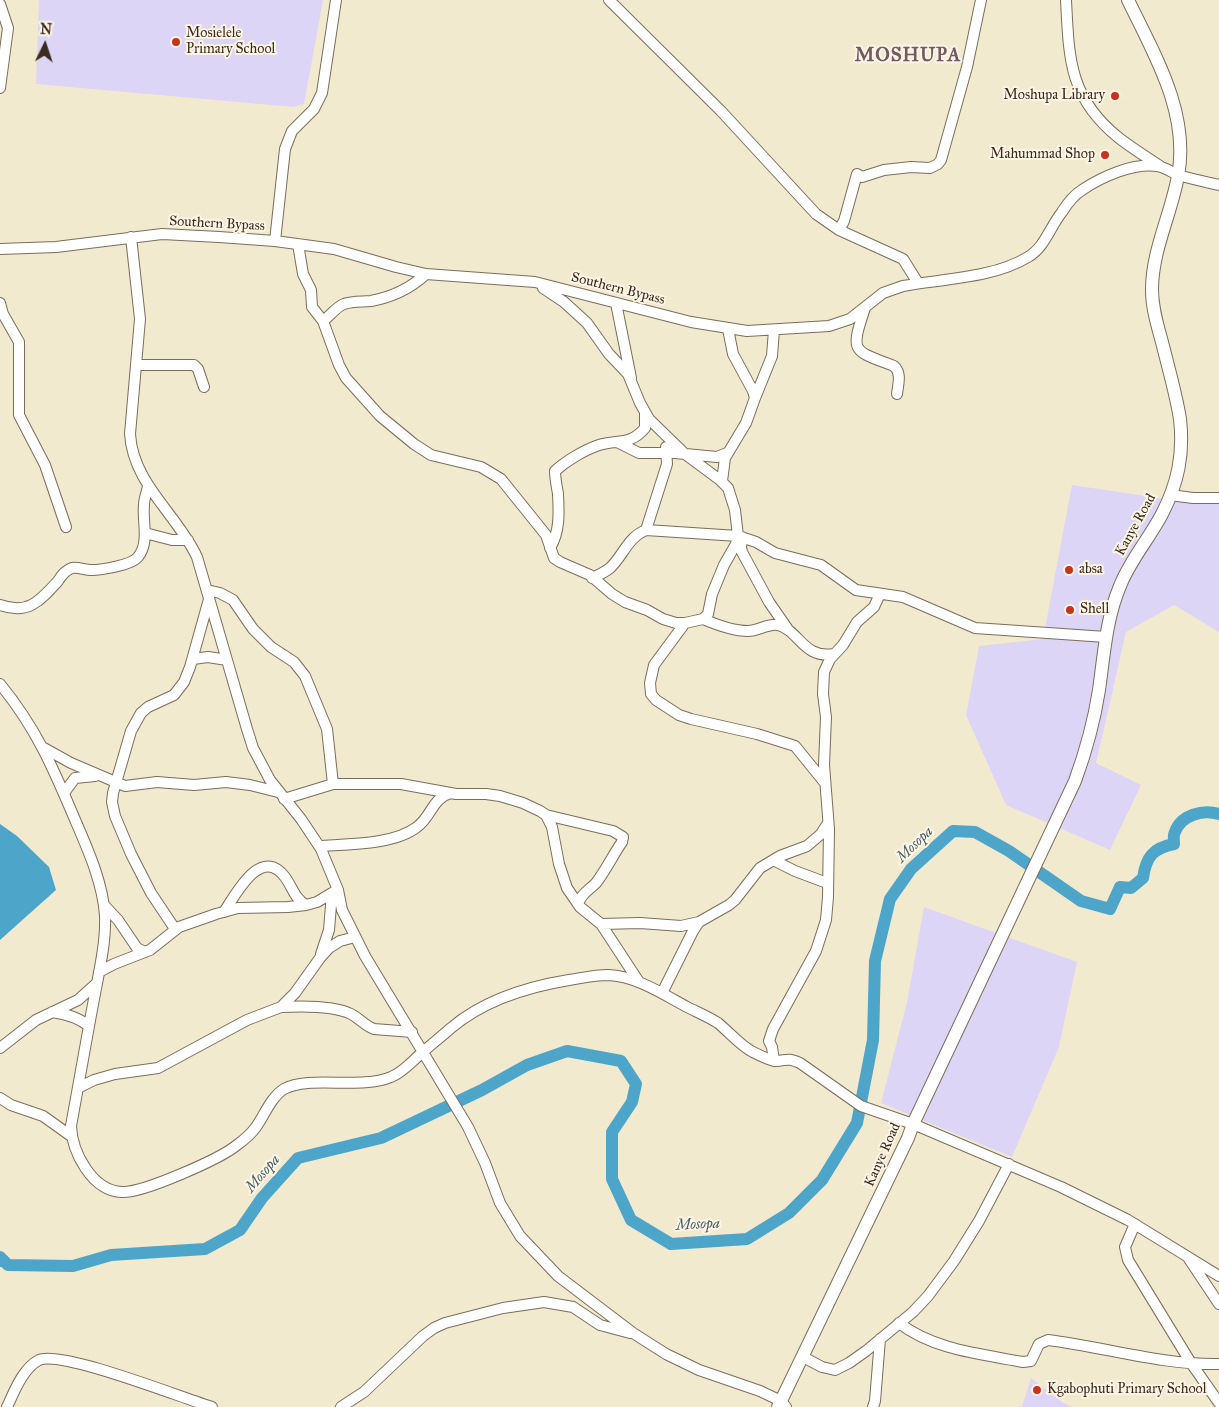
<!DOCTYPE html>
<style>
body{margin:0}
#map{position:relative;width:1219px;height:1407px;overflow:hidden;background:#f2eacf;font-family:"IM FELL Great Primer",serif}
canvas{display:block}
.north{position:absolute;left:20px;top:20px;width:50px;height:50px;-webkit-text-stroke:4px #fcf5e5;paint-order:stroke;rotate:4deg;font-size:14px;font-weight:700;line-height:20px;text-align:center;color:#3b2a1e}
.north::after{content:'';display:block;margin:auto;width:18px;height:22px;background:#3b2a1e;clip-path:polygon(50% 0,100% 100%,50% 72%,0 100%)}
</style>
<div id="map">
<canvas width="1219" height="1407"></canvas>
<div class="north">N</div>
</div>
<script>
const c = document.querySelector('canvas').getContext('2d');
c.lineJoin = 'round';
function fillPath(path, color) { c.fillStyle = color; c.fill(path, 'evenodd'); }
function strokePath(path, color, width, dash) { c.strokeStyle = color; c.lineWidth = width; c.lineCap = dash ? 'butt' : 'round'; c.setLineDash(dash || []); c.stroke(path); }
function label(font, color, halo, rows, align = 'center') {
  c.font = font + ' "IM FELL Great Primer",serif'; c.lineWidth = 4; c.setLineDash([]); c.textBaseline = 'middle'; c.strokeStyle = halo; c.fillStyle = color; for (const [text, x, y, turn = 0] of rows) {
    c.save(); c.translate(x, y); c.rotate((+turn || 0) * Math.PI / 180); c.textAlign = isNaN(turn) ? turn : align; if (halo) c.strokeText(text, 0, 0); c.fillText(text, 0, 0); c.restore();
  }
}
fillPath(new Path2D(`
 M 39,0 L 323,0 L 304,104 L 294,107 L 36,84 Z
 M 1072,485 L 1159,498 L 1219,504 L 1219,632 L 1174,605 L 1126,632 L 1096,763 L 1141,785 L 1110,850 L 1006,805 L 966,715 L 979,646 L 1043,639 Z
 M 924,907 L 1077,962 L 1059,1047 L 1012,1157 L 881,1103 L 907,1002 Z
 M 1031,1378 L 1062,1402 L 1072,1407 L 1022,1407 Z`), '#ddd5f6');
fillPath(new Path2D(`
 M 0,824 L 17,836 L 49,867 L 56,890 L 0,940 Z`), '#4ea5ca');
strokePath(new Path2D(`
 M 0,1266 L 8,1265`), '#4ea5ca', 2);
strokePath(new Path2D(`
 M 0,1257 L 8,1265 L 73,1266 L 111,1255 L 205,1249 L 240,1230 L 262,1198 L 298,1158 L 381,1138 L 482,1090 L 527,1065 L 567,1051 L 621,1061 L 636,1084 L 632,1102 L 612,1132 L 612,1179 L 631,1220 L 671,1244 L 747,1239 L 789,1213 L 822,1180 L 857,1123 L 873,1040 L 875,961 L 890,899 L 911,869 L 953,831 L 975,832 L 1009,851 L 1081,901 L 1110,909 L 1120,887 L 1131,888 L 1143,878 C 1146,857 1153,848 1174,844 C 1174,840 1173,835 1175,832 C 1181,815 1203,809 1219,814`), '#4ea5ca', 12);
const minor = new Path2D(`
 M 609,0 L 721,111 L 816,214 L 839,230 L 903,259 L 918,283
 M 1066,0 C 1069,59 1069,98 1119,138 C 1132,148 1146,157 1160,166
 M 0,4 L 8,28 L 0,88
 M 839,230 L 844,221 L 857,174 L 862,177 L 884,170 L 911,167 L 930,168 L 938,164 L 941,160 L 967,67 L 981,0
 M 131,237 L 140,319 L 130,434 C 133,484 177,514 197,557 L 247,729 L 253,748 L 270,780 L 301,819 L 321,849 L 338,890 L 342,910 L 365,956 L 468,1127 L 485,1163 L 500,1203 L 520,1236 L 558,1276 L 633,1333 L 666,1354 L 699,1370 L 760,1391 L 781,1401 L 786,1407
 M 275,241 L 285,149 L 292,131 L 314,109 L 322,93 L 336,0
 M 298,244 L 303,274 L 311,290 L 312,307 L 323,321 L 339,365 L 346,378 L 380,416 L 414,444 L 431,455 L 481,467 L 501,479 L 546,535 L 554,558 L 560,562 L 590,575 L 612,594 L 625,602 L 647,610 L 663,619 L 676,623 L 685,623 L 703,619 L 708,614 L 712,594 L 724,565 L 736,544 L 738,536 L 735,510 L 728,488 L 720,480 L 685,454 L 649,419 L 640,403 L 628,374 L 609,354 L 587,323 L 564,302 L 543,288
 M 0,249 L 56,247 L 162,234 L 219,237 L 275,241 L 334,249 L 396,267 L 426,274 L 535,282 L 691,322 L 747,331 L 829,326 L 850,319 L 883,293 L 903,286 C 942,279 994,278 1028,257 C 1045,247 1050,227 1062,212 C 1067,204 1074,195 1082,190 C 1103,176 1133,163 1157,166 C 1165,167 1171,172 1178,175 C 1192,179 1206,182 1219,185
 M 0,303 L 3,314 L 19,342 L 19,415 L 45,465 L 66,527
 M 616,303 L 631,378
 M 865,308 C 850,353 852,350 894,366 C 902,373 898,385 897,394
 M 323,321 C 330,316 336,307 344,304 C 353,301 362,302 371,301 C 392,297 411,288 426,274
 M 137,365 L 194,365 L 198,369 L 204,387
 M 755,398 L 772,356 L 774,330
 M 617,442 L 639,453 L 675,453 L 717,457 L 727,453
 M 722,481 L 725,458 L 746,423 L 755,398 L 753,391 L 733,354 L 728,329
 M 1170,495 L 1193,498 L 1219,498
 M 646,530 L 667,464 L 666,447
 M 145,533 L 172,540 L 188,540
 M 742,537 L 741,547 L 742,552 L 769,602 L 787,628
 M 550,548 C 560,532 559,513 558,494 C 557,487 555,479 555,471 C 566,461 584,450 599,445 C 617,439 630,446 645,428 L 645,414
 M 592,578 C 599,575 605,572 610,568 C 623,556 628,537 646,530 L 738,536 L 756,542 L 775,553 L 821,565 L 856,590 L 903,597 L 975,628 L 1106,637
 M 207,590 L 220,593 L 233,600 L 253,629 L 271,647 L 294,662 L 305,676 L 327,729 L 333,784
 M 0,605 C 28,615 40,601 58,581 C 61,576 66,570 72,568 C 78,567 85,570 91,570 C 102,570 132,565 138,557 C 150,542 142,521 144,505 C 144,498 147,492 148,486
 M 703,619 C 717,625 733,631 748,631 C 758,631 769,623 778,625 C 800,631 803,659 834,654
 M 685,623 L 654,665 L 650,683 L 651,694 L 656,700 L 679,715 L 691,719 L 757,734 L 795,746 L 825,783
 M 193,659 L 208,657 L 227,660
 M 0,684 C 37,729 54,770 76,822 C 89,852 103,884 105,916 C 106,943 99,972 94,999 C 86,1041 79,1083 71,1126 C 72,1152 92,1191 122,1192 C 143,1193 220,1159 237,1145 C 244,1140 251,1134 256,1127 C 264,1116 271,1097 284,1089 C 310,1075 360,1090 391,1077 C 404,1072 413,1060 424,1051 C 433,1043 442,1036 451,1028 C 484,1000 526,987 569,980 C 582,978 595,975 608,975 C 636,976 663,994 687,1007 C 697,1012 709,1017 718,1023 C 729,1032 739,1044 751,1051 C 757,1054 768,1060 775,1061 C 787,1061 786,1057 800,1063 L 861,1106 L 913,1124 L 1061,1187 L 1128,1220 L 1219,1276
 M 44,748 L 71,763 L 125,786 L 157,782 L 194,785 L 226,782 L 250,785 L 278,792
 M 64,793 L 75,778 L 95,776
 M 284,799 L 333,784 L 401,784 L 456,794 L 486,794 L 500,796 L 523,803 L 540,811 L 546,815 L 552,827 L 559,864 L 567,888 L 580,907 L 601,924 L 639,982
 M 546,815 L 613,831 L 623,837 L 622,842 C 613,855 606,870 596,883 C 588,891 582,893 578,904
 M 319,846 C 347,844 394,845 417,827 C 432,816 432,798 451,793
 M 773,860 L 795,871 L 827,883
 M 104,905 L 118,920 L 137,948 L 145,952
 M 224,912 C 236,894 261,845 285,877 C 293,888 294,898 306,905
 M 601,924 L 640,923 L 681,926 L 699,922
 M 175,929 L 151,893 L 131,854 L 115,816 L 112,802 L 113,793 L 131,731 L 141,713 L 148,707 L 174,695 L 184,682 L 190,667 L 209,599
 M 321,954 L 329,930 L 332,893 L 337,891
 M 99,972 L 114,964 L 150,950 L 179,927 L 216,914 L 238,908 L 288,907 L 306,905 L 317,902 L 332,893
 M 662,993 L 693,931 L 699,922 L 729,905 L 735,900 L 760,868 L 780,856 L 807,846 L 821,834 L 828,823
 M 281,1007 C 301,1006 333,1005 351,1014 C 359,1018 365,1026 374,1029 L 412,1032
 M 52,1012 C 66,1014 78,1017 89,1026
 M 0,1048 L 36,1020 L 78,1000 L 97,983
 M 774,1061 L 772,1047 L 769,1041 L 773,1029 L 816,951 L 826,920 L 828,897 L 829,829 L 824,765 L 826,717 L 823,694 L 824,672 L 830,659 L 843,645 L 857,622 L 874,607 L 880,594
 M 78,1088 L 94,1080 L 115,1074 L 158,1068 L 247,1020 L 281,1007 L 295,993 L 320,958 L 329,948 L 340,941 L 355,937
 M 0,1098 L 11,1105 L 43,1116 L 71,1136
 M 1135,1224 L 1125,1247 L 1128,1260 L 1191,1363 L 1219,1403
 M 1189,1259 L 1219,1304
 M 899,1323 C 934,1350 981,1354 1023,1362 L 1031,1361 L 1039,1344 L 1048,1340 C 1105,1347 1161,1365 1219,1364
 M 803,1357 L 822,1367 L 835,1370 L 849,1363 L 866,1351 L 913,1312 L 928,1296 L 954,1261 L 979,1221 L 1009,1164
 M 7,1407 C 14,1392 23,1368 39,1360 C 62,1350 182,1398 212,1407
 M 341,1407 L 364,1392 L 423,1336 L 434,1328 L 445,1323 L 503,1308 L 544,1302 L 573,1307 L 600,1325 L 630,1333
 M 873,1407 L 875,1401 L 880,1339`);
const major = new Path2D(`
 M 778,1407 L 908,1138 L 913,1124 L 1075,781 C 1086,751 1094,722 1099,690 C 1104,655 1106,619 1120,586 C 1130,560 1149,539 1162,514 C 1178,483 1184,454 1180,419 C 1176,394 1169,370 1163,346 C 1158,327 1152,309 1152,290 C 1152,250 1171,215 1178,176 C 1190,113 1154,54 1128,0`);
strokePath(minor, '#7b6d5c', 12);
strokePath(major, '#7b6d5c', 14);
strokePath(minor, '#fff', 10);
strokePath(major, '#fff', 12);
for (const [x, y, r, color] of [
 [176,42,5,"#c8321e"],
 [1115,96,5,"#c8321e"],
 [1105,155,5,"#c8321e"],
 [1069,570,5,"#c8321e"],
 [1070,610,5,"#c8321e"],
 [1037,1390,5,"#c8321e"]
]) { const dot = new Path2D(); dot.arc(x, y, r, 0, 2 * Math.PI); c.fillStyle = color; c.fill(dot); strokePath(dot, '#fcf5e5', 2); }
label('14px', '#3b2a1e', '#fcf5e5', [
 ["Mosielele",186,34],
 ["Primary School",186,50],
 ["Moshupa Library",1105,96,"right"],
 ["Mahummad Shop",1095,155,"right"],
 ["absa",1079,570],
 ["Shell",1080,610],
 ["Kgabophuti Primary School",1047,1390]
], 'left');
label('14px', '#3b2a1e', '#fcf5e5', [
 ["Southern Bypass",217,224,3],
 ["Southern Bypass",618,289,14],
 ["Kanye Road",1136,525,-61],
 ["Kanye Road",883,1155,-66]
]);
label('italic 15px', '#435b63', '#fcf5e5', [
 ["Mosopa",915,845,-44],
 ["Mosopa",263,1174,-49],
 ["Mosopa",698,1225,-3]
]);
c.letterSpacing = '1px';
label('bold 19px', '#745963', '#fcf5e5', [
 ["MOSHUPA",908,56]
]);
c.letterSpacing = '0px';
</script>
